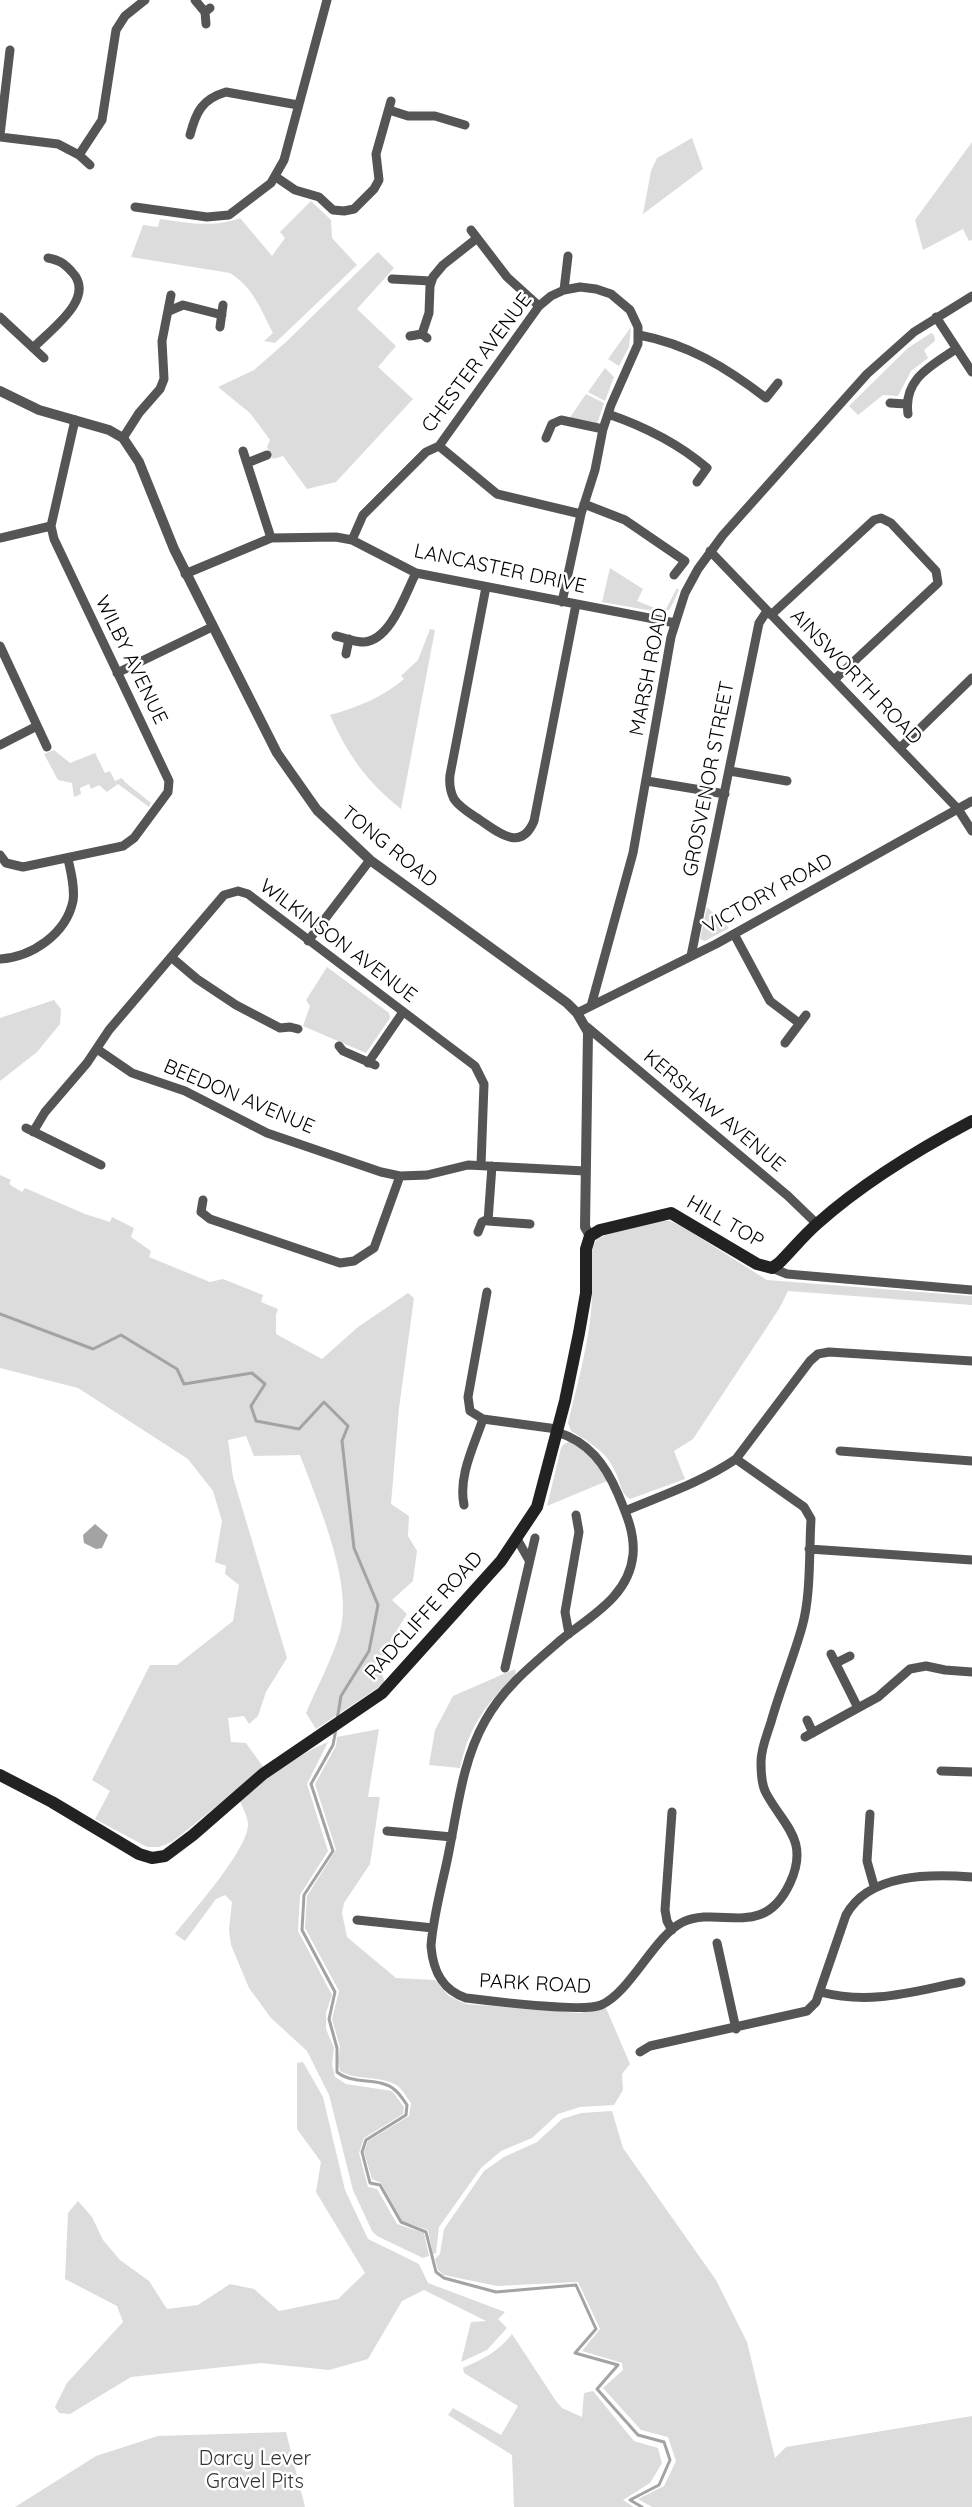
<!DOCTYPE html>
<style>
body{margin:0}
canvas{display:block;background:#fff}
</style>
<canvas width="972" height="2507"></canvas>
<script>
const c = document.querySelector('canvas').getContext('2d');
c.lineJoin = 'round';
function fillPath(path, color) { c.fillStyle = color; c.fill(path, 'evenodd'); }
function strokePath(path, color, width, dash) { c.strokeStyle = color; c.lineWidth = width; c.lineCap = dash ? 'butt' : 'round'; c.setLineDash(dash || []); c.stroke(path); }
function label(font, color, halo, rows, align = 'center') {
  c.font = font + ' Quicksand,sans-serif'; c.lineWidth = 5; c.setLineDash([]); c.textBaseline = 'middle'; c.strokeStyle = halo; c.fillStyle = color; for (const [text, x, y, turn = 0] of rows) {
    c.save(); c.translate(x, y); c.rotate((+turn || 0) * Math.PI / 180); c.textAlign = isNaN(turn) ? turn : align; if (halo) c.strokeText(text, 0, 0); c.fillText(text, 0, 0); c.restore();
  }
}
fillPath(new Path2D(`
 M 692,138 L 703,169 L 643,214 L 651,171 L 657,158 Z
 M 972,142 L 972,240 L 969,241 L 963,229 L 923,250 L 915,220 Z
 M 311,201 L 331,220 L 332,238 L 357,265 L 275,343 L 264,341 L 273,333 C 261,310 253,287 230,273 L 131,257 L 143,225 L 158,227 L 160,219 C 189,223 213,228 240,218 L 272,256 L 285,238 L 280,232 Z
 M 378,252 L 394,268 L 357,309 L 396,346 L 378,367 L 413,399 L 336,482 L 307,489 L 283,456 L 273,459 L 267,447 L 270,440 L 250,413 L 218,387 L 254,370 L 286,342 Z
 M 631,327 L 629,347 L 619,366 L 608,359 Z
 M 931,333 L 934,335 L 935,341 L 924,350 L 928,358 L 911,371 L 898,396 L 883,395 L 858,415 L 849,406 L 908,348 Z
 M 605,368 L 614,377 L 605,401 L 588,392 Z
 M 586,394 L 604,403 L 597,424 L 569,419 Z
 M 610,568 L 643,589 L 637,601 L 655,608 L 666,609 L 677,588 L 679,590 L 670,609 L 664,613 L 602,602 Z
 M 430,629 L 435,630 L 401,809 C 366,781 348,755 330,715 C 358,707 381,698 404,679 L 401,676 L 418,660 Z
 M 54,750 L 70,763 L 95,753 L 105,773 L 110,771 L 115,781 L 122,778 L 125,782 L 151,803 L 149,807 L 118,784 L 107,792 L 99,785 L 91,789 L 89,784 L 80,788 L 81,794 L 74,797 L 72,783 L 58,780 L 44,754 Z
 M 707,907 L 729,928 L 705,941 L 700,939 Z
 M 327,967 L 389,1013 L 390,1018 L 366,1053 L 303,1026 L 310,1006 L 306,1000 Z
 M 54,1000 L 61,1009 L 60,1024 L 37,1052 L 0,1081 L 0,1018 Z
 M 0,1175 L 11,1180 L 9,1184 L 22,1192 L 25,1188 L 85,1214 L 110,1222 L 112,1217 L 134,1228 L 131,1237 L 151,1251 L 149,1257 L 210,1282 L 223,1279 L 263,1295 L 261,1302 L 278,1309 L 276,1315 L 276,1334 L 322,1359 L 358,1327 L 408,1293 L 414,1298 L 399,1408 L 391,1504 L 409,1516 L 408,1536 L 417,1551 L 413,1581 L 392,1600 L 407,1614 L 378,1661 L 385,1683 L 316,1729 L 306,1713 C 317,1687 332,1660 340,1632 C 354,1584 317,1501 300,1455 L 254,1456 L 246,1436 L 228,1440 L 233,1477 L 287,1658 L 266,1692 L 258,1716 L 249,1724 L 244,1716 L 228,1718 L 231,1742 L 246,1743 L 264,1768 L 172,1842 L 159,1847 L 147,1847 L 95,1819 L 110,1791 L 92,1780 L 150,1665 L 177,1665 L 233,1621 L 239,1585 L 225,1574 L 226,1566 L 215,1562 L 222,1521 L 213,1491 L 188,1459 L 78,1388 L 0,1368 Z
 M 662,1221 L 670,1221 L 683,1227 L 767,1280 L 972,1296 L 972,1305 L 788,1291 L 779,1309 L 693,1439 L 674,1451 L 685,1479 L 630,1499 C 621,1495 620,1481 615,1471 C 606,1451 589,1442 571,1431 L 568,1423 C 578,1381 593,1330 592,1287 C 592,1273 588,1253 596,1241 C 603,1231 648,1224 662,1221 Z
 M 571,1441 L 594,1460 L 607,1481 L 547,1506 L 561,1448 L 564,1444 Z
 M 515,1669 L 516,1675 C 486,1704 469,1726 460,1768 L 429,1765 L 435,1730 L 453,1696 Z
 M 379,1729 L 368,1797 L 380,1797 L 370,1864 L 344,1903 L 342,1913 L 347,1937 L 396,1978 L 435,1980 L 449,1996 L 466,2004 L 579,2013 L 606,2008 L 630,2064 L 622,2074 L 623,2090 L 614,2105 L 580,2107 L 558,2114 L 532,2138 L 501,2151 L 481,2168 L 439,2227 L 436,2253 L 433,2254 L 428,2230 L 402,2221 L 381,2183 L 372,2179 L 364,2152 L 368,2141 L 409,2116 L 411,2103 C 407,2098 402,2088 396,2085 C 379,2075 357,2081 340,2071 L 338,2060 L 340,2047 L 332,2019 L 339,1991 L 305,1928 L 307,1896 L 336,1850 L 315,1784 L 336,1746 L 337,1737 Z
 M 328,1742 L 307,1784 L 328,1851 L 300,1895 L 298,1931 L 332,1995 L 326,2013 L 326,2029 L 334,2048 L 332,2064 L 335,2077 L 346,2084 L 392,2091 L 404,2107 L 403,2114 L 364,2138 L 359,2153 L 368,2187 L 377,2189 L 397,2224 L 424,2233 L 429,2256 L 423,2258 L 377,2236 L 372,2231 L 353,2190 L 329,2095 L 307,2051 L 271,2018 L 249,1988 L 231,1945 L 229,1930 L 232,1902 L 225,1895 L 216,1899 L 185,1941 L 175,1934 C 192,1912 250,1848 248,1823 C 247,1816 243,1808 240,1801 C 267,1777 295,1756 328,1742 Z
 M 303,2062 L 323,2097 L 345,2190 L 368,2239 L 419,2264 L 428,2283 L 505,2312 L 498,2319 L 507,2328 L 487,2350 L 461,2362 L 471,2322 L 486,2321 L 424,2290 L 402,2301 L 368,2359 L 329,2370 L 261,2363 L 131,2377 L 70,2414 L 59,2413 L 55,2407 L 67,2383 L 123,2322 L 117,2306 L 65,2279 L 68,2213 L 78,2201 L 92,2217 L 103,2240 L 120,2260 L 149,2281 L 167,2309 L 198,2305 L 230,2284 L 254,2289 L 279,2311 L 338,2299 L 365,2273 L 316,2192 L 321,2162 L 297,2129 L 297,2063 Z
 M 612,2111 L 623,2148 L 716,2280 L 747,2342 L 775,2458 L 786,2447 L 972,2416 L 972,2507 L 652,2507 L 638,2499 L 664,2486 L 676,2461 L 668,2437 L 641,2430 L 603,2388 L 623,2370 L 622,2363 L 582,2351 L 600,2329 L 578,2282 L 497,2286 L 444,2275 L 438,2270 L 435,2259 L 440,2254 L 444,2229 L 484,2171 L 504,2157 L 537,2142 L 562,2119 L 581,2113 Z
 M 512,2334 L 556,2401 L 562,2408 L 582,2417 L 584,2393 L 593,2391 L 634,2441 L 658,2448 L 662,2463 L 650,2483 L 623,2500 L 634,2507 L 514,2507 L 512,2455 L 448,2415 L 453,2408 L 501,2435 L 518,2406 L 464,2373 L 463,2368 C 483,2359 498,2352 512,2334 Z
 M 286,2432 L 305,2507 L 15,2507 L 96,2456 L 158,2436 Z`), '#dcdcdc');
fillPath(new Path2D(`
 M 95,1524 L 108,1535 L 102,1548 L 96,1549 L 84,1543 L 83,1535 Z`), '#a3a3a3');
strokePath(new Path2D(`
 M 0,1314 L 93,1349 L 121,1335 L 177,1369 L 184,1384 L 252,1373 L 265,1384 L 251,1406 L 256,1421 L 299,1429 L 324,1402 L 348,1426 L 342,1441 L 354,1548 L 378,1605 L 369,1651 L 341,1696 L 337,1720
 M 336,1729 L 333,1745 L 311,1784 L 333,1851 L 304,1895 L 302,1930 L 335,1992 L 329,2019 L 337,2048 L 337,2072 C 354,2086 379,2076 395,2090 C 400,2094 404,2101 407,2105 L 406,2115 L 366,2140 L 362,2152 L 370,2183 L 380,2185 L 401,2222 L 426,2232 L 436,2272 L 444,2278 L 496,2292 L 576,2285 L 596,2329 L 575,2353 L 618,2365 L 597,2389 L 638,2435 L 664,2442 L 670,2460 L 659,2485 L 630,2500 L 642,2507`), '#a3a3a3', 3);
strokePath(new Path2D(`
 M 195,0 L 205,12
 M 206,24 L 205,12 L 210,8
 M 389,110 L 408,116 L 435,116 L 465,125
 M 0,135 L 10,50
 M 190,135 C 196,112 202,99 226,92 L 298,105
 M 0,137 L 58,144 L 79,155 L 102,120 L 116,30 L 125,16 L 145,0
 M 79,155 L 90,165
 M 276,177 L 295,190 L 319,197 L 333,210 L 344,211 L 354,209 L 374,189 L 379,180 L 376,154 L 391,101
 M 135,207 L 207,217 L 229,215 L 271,183 L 284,160 L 327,0
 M 471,230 L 507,277 L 539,306
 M 392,279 L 431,281
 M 564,290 L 568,256
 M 169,311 L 183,305 L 222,315
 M 0,317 L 44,358
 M 936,317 L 972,372
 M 220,327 L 223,305
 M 422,334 L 429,313 L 430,286 L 433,277 L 443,265 L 476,239
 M 639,335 C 688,344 727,368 766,398 L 778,383
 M 410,336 L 422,334 L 427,338
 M 33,348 C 50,330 97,298 72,272 C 64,263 59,260 48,258
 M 890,403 L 906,404
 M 608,414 C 643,426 679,444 707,468 L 697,482
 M 908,414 C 903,379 931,366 956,349
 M 123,438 L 139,413 L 160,389 L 164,379 L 162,341 L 171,295
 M 546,438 L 552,424 L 561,420 L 603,429
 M 439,446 L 497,494 L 581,514
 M 243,451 L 271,538
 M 247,463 L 267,455
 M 584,504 L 625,520 L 685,561 L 674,575
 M 0,538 L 51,526
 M 352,540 L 363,515 L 426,452 L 439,446 L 539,306 L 551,296 L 564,290 L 580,287 L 596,289 L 611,294 L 630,310 L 638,327 L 638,344 L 611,405 L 603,429 L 595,470 L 581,514 L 562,602
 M 710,551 L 958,809 L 972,831
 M 185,574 L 271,538 L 336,537 L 352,540 L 416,573 L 675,623
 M 486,587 L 450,775 C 449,784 450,791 454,799 C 460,808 471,814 480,820 C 499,833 521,852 534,821 L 576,604
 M 771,615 L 874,520 L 881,518 L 891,523 L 936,571 L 938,583 L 834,680
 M 336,636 C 345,638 355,642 364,642 C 391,640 405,594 416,573
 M 0,646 L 47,747
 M 346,654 L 349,639
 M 117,673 L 212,627
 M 0,745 L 37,726
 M 900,748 L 972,678
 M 730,771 L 787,781
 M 647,781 L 725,794
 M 0,855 L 6,863 L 23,867 L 123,846 L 134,838 L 168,792 L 169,781 L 54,539 L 51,526 L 75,420
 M 734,934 L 770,1001 L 799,1023
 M 308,941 L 370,860
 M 691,956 L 759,623 L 767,611
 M 171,957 L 197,979 L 236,1005 L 280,1028 L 290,1027 L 298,1029
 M 0,959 C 32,957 66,934 73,901 C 75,888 71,872 68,859
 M 591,1006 L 633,853 L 671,637 L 685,593 L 698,569 L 723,535 L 867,374 L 914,332 L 972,296
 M 577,1013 L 716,944 L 972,801
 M 587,1027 L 788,1196 L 817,1224
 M 785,1043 L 806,1015
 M 339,1046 L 343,1051 L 375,1065
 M 97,1049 L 132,1073 L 185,1091 L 267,1133 L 381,1172 L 400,1176 L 427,1175 L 468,1165 L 585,1171
 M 368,1063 L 403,1012
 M 26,1128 L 101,1165
 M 33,1132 L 45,1112 L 87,1063 L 109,1030 L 224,895 L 238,891 L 248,894 L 475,1066 L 484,1084 L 481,1165
 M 492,1166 L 488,1221 L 530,1224
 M 203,1200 L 201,1212 L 210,1219 L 340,1263 L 354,1261 L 374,1248 L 400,1176
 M 478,1232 L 482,1222 L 488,1219
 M 772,1268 L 787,1274 L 972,1290
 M 487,1292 L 468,1397 L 470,1411 L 483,1419 L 557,1429
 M 557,1432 C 589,1442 605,1464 618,1494 C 626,1513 635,1533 633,1555 C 629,1596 591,1616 562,1639 C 533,1664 503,1688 485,1721 C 461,1763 457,1815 447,1861 C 441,1889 433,1918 431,1946 C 433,1971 442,1990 466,1998 C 491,2001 582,2013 601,2005 C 630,1993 655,1935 683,1922 C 721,1905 763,1941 790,1883 C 810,1840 783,1825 766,1793 C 761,1784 761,1771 761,1762 C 761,1748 767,1735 771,1722 C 780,1690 793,1659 802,1627 C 811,1596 809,1553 811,1519 L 804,1507 L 736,1459
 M 840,1451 L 972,1461
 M 464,1505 C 458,1476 474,1446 483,1419
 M 625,1511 C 663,1495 702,1482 736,1459 L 810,1361 L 818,1354 L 829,1352 L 972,1361
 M 517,1539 L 529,1560
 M 809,1549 L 972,1560
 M 569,1634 L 565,1612 L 579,1532 L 576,1515
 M 831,1654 L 858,1708
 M 836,1663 L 850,1656
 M 505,1668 L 535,1538
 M 807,1720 L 813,1733
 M 805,1737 L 878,1697 L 910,1669 L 926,1666 L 945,1670 L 972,1672
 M 941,1771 L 972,1772
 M 870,1814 L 867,1861 L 874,1886
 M 387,1831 L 452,1837
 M 357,1920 L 433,1928
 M 672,1930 L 667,1921 L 665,1910 L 672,1812
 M 717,1943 L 736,2029
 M 820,1992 C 872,2005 910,1992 961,1982
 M 640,2052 L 650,2046 L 807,2011 L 816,2002 L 846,1915 C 869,1873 930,1874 972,1877`), '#555', 9);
strokePath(new Path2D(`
 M 0,391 L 39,410 L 109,430 L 123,438 L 139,462 L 174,549 L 277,753 L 317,810 L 370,860 L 567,1003 L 577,1013 L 588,1032 L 585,1227 L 590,1236`), '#555', 10);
strokePath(new Path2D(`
 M 0,1775 L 52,1802 L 139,1854 L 152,1858 L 165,1856 L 193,1835 L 263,1774 L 382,1693 L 501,1561 L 537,1507 L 565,1401 L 579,1333 L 586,1293 L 586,1249 L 590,1236 L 600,1230 L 671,1213 L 757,1264 L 772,1268 L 779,1263 C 792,1250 804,1235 818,1223 C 864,1182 917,1150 972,1121`), '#222', 12);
label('20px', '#000', '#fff', [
 ["CHESTER AVENUE",477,363,-53],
 ["LANCASTER DRIVE",500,569,12],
 ["WILBY AVENUE",131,660,64],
 ["MARSH ROAD",649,672,-79],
 ["AINSWORTH ROAD",856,677,46],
 ["GROSVENOR STREET",709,779,-79],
 ["TONG ROAD",389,847,39],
 ["VICTORY ROAD",768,894,-29],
 ["WILKINSON AVENUE",338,941,37],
 ["BEEDON AVENUE",239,1097,23],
 ["KERSHAW AVENUE",714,1111,40],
 ["HILL TOP",725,1222,30],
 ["RADCLIFFE ROAD",424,1616,-48],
 ["PARK ROAD",535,1984,3]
]);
label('20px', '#333', '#fff', [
 ["Darcy Lever",255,2459],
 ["Gravel Pits",255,2482]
]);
</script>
